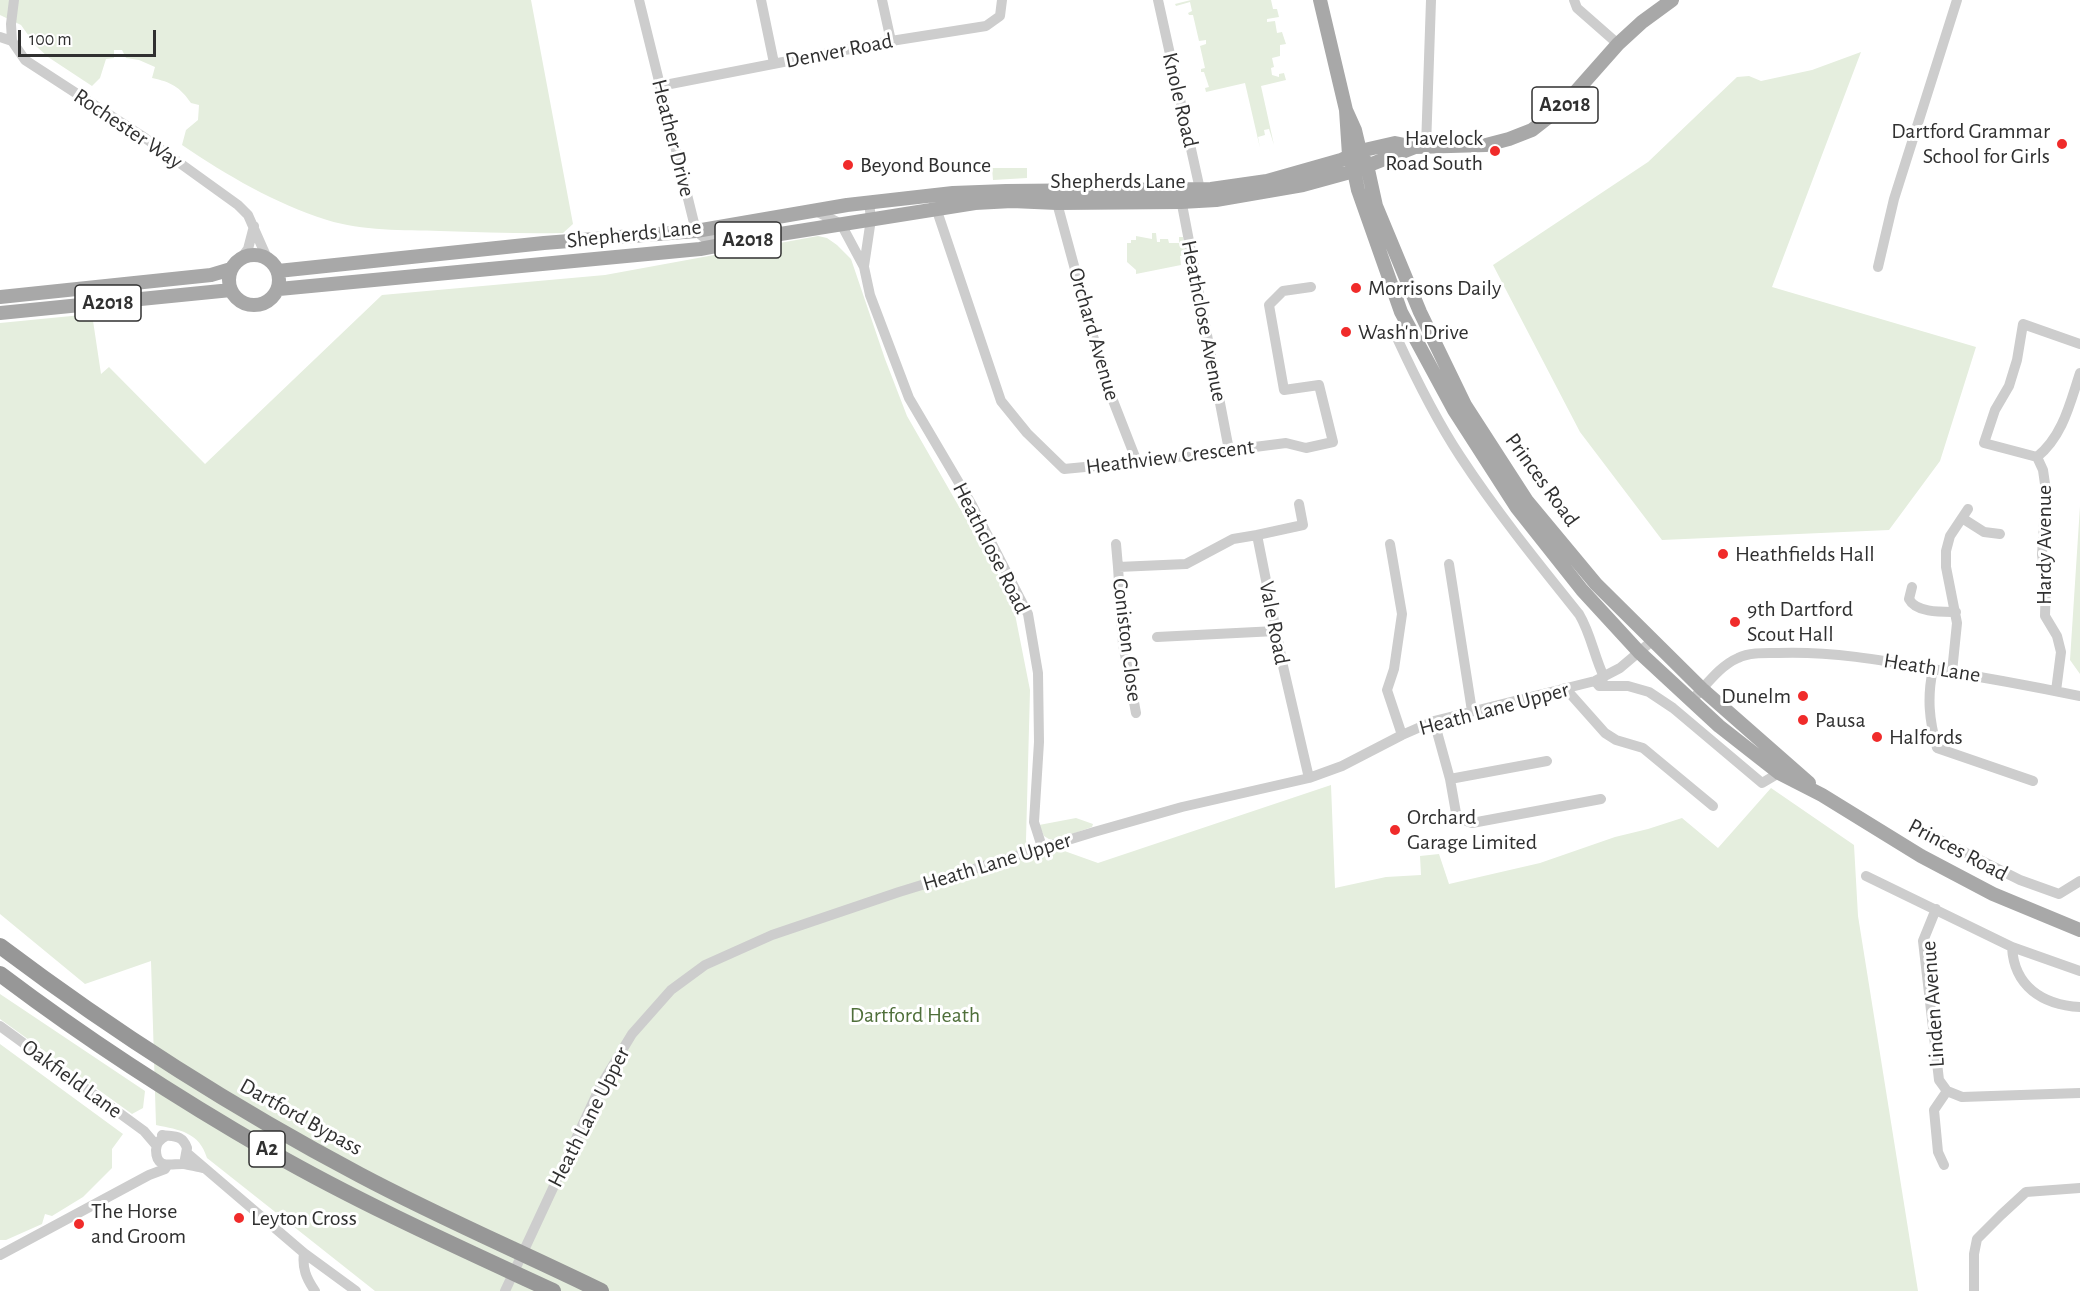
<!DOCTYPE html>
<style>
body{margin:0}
#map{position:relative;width:2080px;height:1291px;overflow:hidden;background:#fff;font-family:"Alegreya Sans",sans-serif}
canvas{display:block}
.scale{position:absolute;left:18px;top:30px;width:138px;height:27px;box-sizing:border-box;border:3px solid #303030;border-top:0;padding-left:8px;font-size:18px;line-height:21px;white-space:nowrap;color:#303030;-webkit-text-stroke:4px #fff;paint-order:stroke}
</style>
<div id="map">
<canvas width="2080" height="1291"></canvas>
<div class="scale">100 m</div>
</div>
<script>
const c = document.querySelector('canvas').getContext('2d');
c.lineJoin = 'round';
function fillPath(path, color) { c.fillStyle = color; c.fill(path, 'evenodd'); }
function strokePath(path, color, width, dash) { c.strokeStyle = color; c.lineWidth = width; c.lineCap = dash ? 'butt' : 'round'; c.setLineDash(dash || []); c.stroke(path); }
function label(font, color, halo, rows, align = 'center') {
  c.font = font + ' "Alegreya Sans",sans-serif'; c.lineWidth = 6; c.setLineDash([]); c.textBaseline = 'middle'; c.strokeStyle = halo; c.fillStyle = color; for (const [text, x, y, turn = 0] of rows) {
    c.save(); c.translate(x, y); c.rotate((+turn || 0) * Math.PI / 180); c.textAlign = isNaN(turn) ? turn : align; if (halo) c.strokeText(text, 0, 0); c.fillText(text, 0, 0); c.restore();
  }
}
fillPath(new Path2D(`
 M 0,0 L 531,0 L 573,224 L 563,233 C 522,234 481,232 440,231 C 404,230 362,231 327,220 C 274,203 228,176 182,145 L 186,130 L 198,120 L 199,105 L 191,103 C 180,87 171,82 152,78 L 155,67 L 139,60 L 126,58 L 122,50 L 114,50 L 114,58 L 106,59 L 100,78 L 92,86 L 48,57 L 36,46 L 21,25 L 0,15 Z
 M 1191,0 L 1271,0 L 1273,9 L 1277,9 L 1279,17 L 1267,19 L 1267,22 L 1275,21 L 1277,33 L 1282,32 L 1286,44 L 1280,45 L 1280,56 L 1272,58 L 1274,67 L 1271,68 L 1272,75 L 1279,77 L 1279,74 L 1284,73 L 1286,80 L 1261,86 L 1274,145 L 1269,129 L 1264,130 L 1265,135 L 1258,137 L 1260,148 L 1245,83 L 1206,92 L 1205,88 L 1209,87 L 1204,72 L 1201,72 L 1201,69 L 1205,68 L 1200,46 L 1206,44 L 1206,40 L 1199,41 L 1193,15 L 1189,15 L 1188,13 L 1192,11 L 1190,2 L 1176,6 L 1175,4 Z
 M 1861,52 L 1772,287 L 1976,347 L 1940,461 L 1889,530 L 1662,540 L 1580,432 L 1493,265 L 1648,162 L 1737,77 L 1749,76 L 1761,81 L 1812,70 Z
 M 992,168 L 1027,168 L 1027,178 L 993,180 Z
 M 1152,233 L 1156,233 L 1157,242 L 1160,242 L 1160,239 L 1168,239 L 1169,243 L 1179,243 L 1179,237 L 1183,237 L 1186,255 L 1180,256 L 1181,265 L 1136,274 L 1136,270 L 1127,262 L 1127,243 L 1131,243 L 1131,240 L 1136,240 L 1136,236 L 1152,239 Z
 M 818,236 L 827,238 L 837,245 L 851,259 L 885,359 L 907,416 L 1012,599 L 1030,690 L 1026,840 L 1028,856 L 1056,848 L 1098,863 L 1331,785 L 1335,888 L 1386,877 L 1421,875 L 1420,856 L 1439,854 L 1449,884 L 1540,863 L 1615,837 L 1648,829 L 1682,818 L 1718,848 L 1771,788 L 1854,845 L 1858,916 L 1918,1291 L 375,1291 L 207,1158 C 199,1132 180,1130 156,1125 L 151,961 L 85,984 L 0,914 L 0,323 L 92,314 L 101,374 L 109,367 L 205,464 L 382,295 L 605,275 Z
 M 2080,506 L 2080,674 L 2070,660 Z
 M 1076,818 L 1093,824 L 1092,827 L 1052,841 L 1044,836 L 1039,825 Z
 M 0,994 L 145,1091 L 143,1108 L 132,1114 L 0,1019 Z
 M 0,1044 L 123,1134 L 112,1149 L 112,1168 L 83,1197 L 52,1216 L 45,1214 L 42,1224 L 6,1240 L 0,1240 Z`), '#e5eede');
strokePath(new Path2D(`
 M 639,0 L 696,231 L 706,239 L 734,237
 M 761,0 L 774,63
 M 882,0 L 891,41
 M 1158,0 L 1201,194
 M 1574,0 L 1577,8 L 1618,44
 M 0,37 L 12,41 L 25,60 L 145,138 L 238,205 L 248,215 L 267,258
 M 12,41 L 11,24 L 14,0
 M 660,86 L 891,41 L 986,26 L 1000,16 L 1002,0
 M 1426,147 L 1431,0
 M 1180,194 L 1229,450
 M 934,202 L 1001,401 L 1027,433 L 1064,469 L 1137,462 L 1286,443 L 1306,448 L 1333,442 L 1319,385 L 1284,390 L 1269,305 L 1283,291 L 1311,287
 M 1057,203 L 1105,380 L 1137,462
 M 814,210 L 841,224 L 864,267 L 870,295 L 909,398 L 972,505 L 1028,614 L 1038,673 L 1039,742 L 1034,822 L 1042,847
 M 240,260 L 248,249 L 254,226
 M 864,266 L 871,219 L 869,202
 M 1878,267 L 1894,199 L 1957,0
 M 1410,330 L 1397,338 C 1415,377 1437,421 1460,456 C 1496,511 1538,563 1579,614 C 1591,634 1594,656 1604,677
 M 2037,457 L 1984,443 L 1995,410 L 2009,386 L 2017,360 L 2023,324 L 2080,344
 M 1299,504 L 1303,525 L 1257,535 L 1283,666 L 1309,778
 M 1962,518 L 1984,532 L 2000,534
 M 1116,544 L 1118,567
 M 1390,544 L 1402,614 L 1394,669 L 1387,690 L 1402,735
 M 1449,564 L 1472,711
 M 1912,587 L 1909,599 C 1916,613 1942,612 1956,612
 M 1157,637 L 1276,631
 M 1933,669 C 1927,697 1929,720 1937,748 L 2033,781
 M 1952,672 L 1957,623 L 1946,567 L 1946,551 L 1950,536 L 1968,509
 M 1595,681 L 1599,686 L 1628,686 L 1649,692 L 1673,708 L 1762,783 L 1779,773
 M 1565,688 L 1605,733 L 1616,740 L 1643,748 L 1713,806
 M 2056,691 L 2061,652 L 2057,636 L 2045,616 L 2046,579 L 2042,555 L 2046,491 L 2043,470 L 2037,457 C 2063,436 2070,403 2080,373
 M 1691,701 C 1705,687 1719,666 1738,658 C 1750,652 1766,653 1778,653 C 1830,651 1882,660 1932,669 C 1982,677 2031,686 2080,696
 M 1136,713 L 1123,644 L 1118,567 L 1186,564 L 1233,539 L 1257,535
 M 1434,721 L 1450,779 L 1456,813 L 1463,820 L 1472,823 L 1601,799
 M 1450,779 L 1547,761
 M 1922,831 L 2020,880 L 2059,894 L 2080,881
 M 1866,876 L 2012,947 L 2080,971
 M 1936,909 L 1923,941 L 1939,1080 L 1947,1091 L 1934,1110 L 1938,1152 L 1944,1165
 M 2012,947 C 2014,986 2042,1005 2080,1007
 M 0,1026 L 144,1131 L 156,1145
 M 1947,1091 L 1962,1097 L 2080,1093
 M 162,1135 C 173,1137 182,1134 187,1148 L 185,1159
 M 166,1136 C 160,1139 156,1143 156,1150 C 156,1171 173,1163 184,1164 C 190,1165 197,1167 203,1168
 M 187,1153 L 304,1253 L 356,1291
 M 304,1253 C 302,1268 306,1278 315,1291
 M 0,1255 L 149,1175 L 165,1169 L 167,1166
 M 505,1291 L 601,1085 L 632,1034 L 671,990 L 705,965 L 772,935 L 899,892 L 1094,832 L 1182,807 L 1309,778 L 1342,766 L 1402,735 L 1434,721 L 1595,681 L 1620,668 L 1652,641
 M 1974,1291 L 1974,1254 L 1977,1239 L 2001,1215 L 2026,1192 L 2080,1188`), '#cdcdcd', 10);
strokePath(new Path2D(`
 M 1320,0 L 1346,110 L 1355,130 L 1360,151 L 1367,165 L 1376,206 L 1420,312 L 1465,405 L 1527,501 L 1596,584 L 1702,689 L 1809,783
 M 1346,110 L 1349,155 L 1354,171 L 1358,190 L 1401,312 L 1454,410 L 1517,508 L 1582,590 L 1639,652 L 1719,726 L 1779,773 L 1822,795 L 1921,856 L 1993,894 L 2080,930
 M229 280a25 25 0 1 1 50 0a25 25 0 1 1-50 0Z
 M 278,271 L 544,243 L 696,231 L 847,205 L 953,193 L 1006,191 L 1211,189 L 1267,181 L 1341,160 L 1360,151 L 1395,143 L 1415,147 L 1486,145 L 1509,139 L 1532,130 L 1564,105 L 1618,44 L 1642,22 L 1672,0
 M 279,289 L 700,249 L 774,235 L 975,203 L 1012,201 L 1057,203 L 1181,202 L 1216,200 L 1303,185 L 1354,171 L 1415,147
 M 0,297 L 211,275 L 231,269
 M 0,313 L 231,290`), '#a8a8a8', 14);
strokePath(new Path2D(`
 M 0,946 C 114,1032 233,1108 360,1175 C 439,1217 521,1252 601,1291
 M 0,974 C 86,1039 177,1098 271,1152 C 362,1204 458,1247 553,1291`), '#979797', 16);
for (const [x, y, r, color] of [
 [2062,144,6,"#f02b2a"],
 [1495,151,6,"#f02b2a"],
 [848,165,6,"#f02b2a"],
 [1356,288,6,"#f02b2a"],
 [1346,332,6,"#f02b2a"],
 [1723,554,6,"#f02b2a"],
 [1735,622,6,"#f02b2a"],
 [1803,696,6,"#f02b2a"],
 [1803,720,6,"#f02b2a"],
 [1877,737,6,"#f02b2a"],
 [1395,830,6,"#f02b2a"],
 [239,1218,6,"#f02b2a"],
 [79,1224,6,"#f02b2a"]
]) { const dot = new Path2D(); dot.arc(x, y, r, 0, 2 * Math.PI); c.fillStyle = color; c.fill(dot); strokePath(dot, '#fff', 2); }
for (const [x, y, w] of [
 [1565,105,66],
 [748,240,66],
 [108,303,66],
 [267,1149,36]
]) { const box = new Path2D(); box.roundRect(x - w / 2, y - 18, w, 36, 4.5); c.fillStyle = '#fff'; c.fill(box); strokePath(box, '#303030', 1.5); }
label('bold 21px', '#303030', null, [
 ["A2018",1565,105],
 ["A2018",748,240],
 ["A2018",108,303],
 ["A2",267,1149]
]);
label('22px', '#303030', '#fff', [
 ["Denver Road",839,51,-11],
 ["Knole Road",1180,100,77],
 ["Rochester Way",128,129,34],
 ["Heather Drive",673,138,76],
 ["Shepherds Lane",1118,181],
 ["Shepherds Lane",634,234,-6],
 ["Heathclose Avenue",1204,321,79],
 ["Orchard Avenue",1094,334,74],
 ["Heathview Crescent",1170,457,-7],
 ["Princes Road",1542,480,54],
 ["Hardy Avenue",2044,545,-90],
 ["Heathclose Road",991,548,63],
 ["Vale Road",1274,623,79],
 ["Coniston Close",1127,640,83],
 ["Heath Lane",1932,668,9],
 ["Heath Lane Upper",1494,709,-15],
 ["Princes Road",1958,850,28],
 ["Heath Lane Upper",997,862,-17],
 ["Linden Avenue",1933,1004,-94],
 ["Oakfield Lane",72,1079,36],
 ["Dartford Bypass",301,1117,29],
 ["Heath Lane Upper",589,1117,-63]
]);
label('22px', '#303030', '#fff', [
 ["Dartford Grammar",2050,131,"right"],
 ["School for Girls",2050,156,"right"],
 ["Havelock",1483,138,"right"],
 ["Road South",1483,163,"right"],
 ["Beyond Bounce",860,165],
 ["Morrisons Daily",1368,288],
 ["Wash'n Drive",1358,332],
 ["Heathfields Hall",1735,554],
 ["9th Dartford",1747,609],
 ["Scout Hall",1747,634],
 ["Dunelm",1791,696,"right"],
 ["Pausa",1815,720],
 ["Halfords",1889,737],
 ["Orchard",1407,817],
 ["Garage Limited",1407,842],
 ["The Horse",91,1211],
 ["and Groom",91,1236],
 ["Leyton Cross",251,1218]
], 'left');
label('22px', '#4f6f3a', '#fff', [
 ["Dartford Heath",915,1015]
]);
</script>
